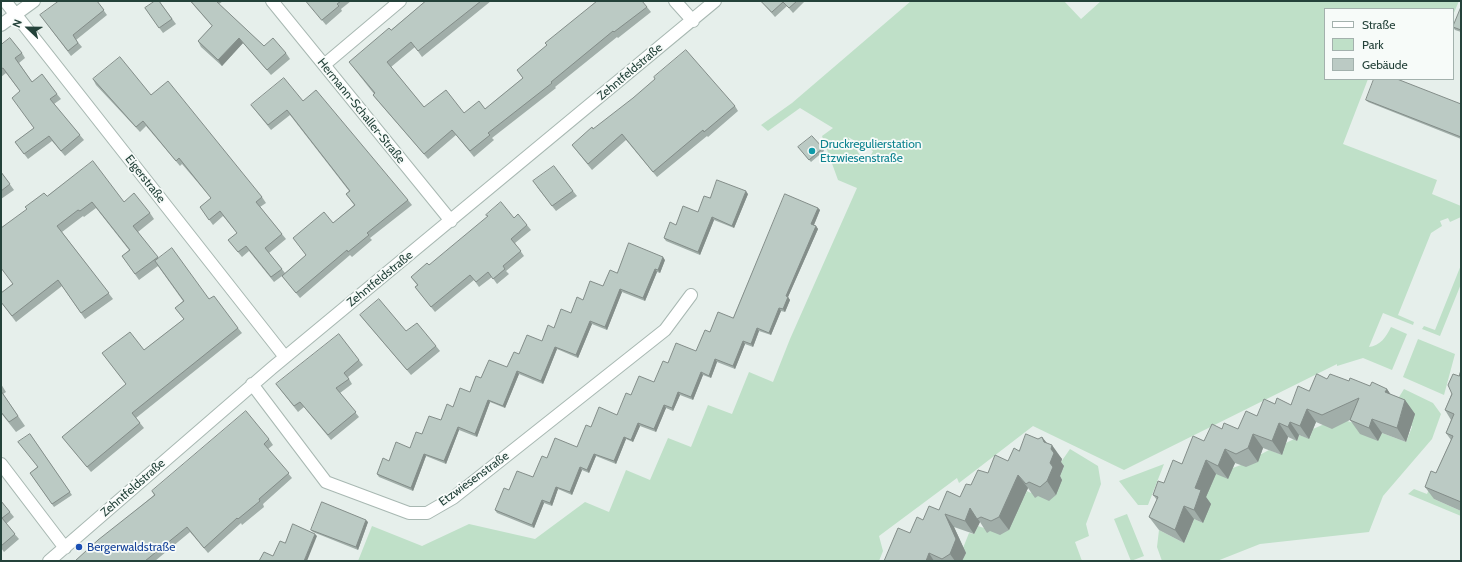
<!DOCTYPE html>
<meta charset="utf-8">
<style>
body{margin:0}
#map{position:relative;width:1462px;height:562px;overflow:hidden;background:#e6efeb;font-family:Cabin,sans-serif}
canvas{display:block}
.frame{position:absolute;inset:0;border:2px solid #24423a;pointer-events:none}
.legend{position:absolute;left:1324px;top:8px;width:130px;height:72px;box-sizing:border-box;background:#f7fbf9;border:1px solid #a3b1ad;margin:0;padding:5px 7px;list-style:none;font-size:12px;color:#24423a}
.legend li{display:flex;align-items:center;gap:8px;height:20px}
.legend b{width:20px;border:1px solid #a3b1ad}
.north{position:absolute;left:8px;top:8px;width:40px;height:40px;-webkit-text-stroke:3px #f7fbf9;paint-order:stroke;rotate:292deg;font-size:11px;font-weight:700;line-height:16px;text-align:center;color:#24423a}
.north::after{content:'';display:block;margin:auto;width:14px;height:18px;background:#24423a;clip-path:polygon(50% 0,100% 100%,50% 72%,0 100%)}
</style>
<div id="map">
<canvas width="1462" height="562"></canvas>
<div class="frame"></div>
<ul class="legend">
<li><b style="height:5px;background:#fff"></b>Straße</li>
<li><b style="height:11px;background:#bfe0c8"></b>Park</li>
<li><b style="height:11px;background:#bbcac4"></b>Gebäude</li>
</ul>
<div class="north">N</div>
</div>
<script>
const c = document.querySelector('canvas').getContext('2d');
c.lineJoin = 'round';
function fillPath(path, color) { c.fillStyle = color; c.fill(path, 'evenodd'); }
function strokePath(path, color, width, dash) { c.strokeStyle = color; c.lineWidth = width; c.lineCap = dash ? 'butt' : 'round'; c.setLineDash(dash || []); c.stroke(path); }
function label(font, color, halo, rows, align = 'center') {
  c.font = font + ' Cabin,sans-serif'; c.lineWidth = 3.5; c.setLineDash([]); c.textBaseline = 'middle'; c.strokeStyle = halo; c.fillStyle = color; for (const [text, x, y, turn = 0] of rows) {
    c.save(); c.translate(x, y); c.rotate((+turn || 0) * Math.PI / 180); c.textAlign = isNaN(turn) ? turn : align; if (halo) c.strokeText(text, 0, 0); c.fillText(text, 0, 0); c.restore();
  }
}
fillPath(new Path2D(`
 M 911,1 L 1064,1 L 1081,19 L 1101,1 L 1459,1 L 1453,15 L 1453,9 L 1325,9 L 1325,79 L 1368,79 L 1343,144 L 1437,180 L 1432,194 L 1461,206 L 1461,217 L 1450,222 L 1448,218 L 1440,221 L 1442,226 L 1431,233 L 1398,315 L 1414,322 L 1413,325 L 1383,313 L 1369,347 C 1380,346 1386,337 1391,327 L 1407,334 L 1392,370 L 1363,358 L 1337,366 L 1337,364 L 1124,470 L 1033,426 L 959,483 L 957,478 L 879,536 L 883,551 L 879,561 L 358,561 L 372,526 L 422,546 L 469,524 L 535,539 L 585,502 L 609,512 L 626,470 L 650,480 L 668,438 L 691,447 L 708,405 L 732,414 L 749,372 L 773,382 L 790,339 L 857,188 L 838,180 L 822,136 L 833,128 L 800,108 L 768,131 L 761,125 L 792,103 ZM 848,137 L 873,151 L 870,158 L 860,155 Z
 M 1461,265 L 1461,284 L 1440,336 L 1422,329 L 1424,326 L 1435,330 Z
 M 1418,339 L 1455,354 L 1444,395 L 1403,377 Z
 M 1404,389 L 1433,403 L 1441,414 L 1432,439 L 1383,496 L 1369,532 L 1260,544 L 1217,561 L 1162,561 L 1157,547 L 1159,530 L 1184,543 L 1194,519 L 1203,523 L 1203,501 L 1216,474 L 1241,465 L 1269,450 L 1280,454 L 1286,443 L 1294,439 L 1297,441 L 1299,435 L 1307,438 L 1310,437 L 1313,429 L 1338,418 L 1363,426 L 1378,441 L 1382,433 L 1406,442 L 1412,427 L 1396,402 Z
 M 1070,449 L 1098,466 L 1101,484 L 1086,524 L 1089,536 L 1075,542 L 1082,561 L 962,561 L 966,553 L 963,548 L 969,533 L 974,534 L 978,526 L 984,528 L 1018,497 L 1023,499 L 1027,491 L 1031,493 L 1062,480 L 1060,476 L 1064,466 L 1061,462 Z
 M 1164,464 L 1148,505 L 1138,505 L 1119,481 Z
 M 1433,480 L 1434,499 L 1461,511 L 1461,516 L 1408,494 L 1414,489 L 1427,494 Z
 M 1127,514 L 1144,556 L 1131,561 L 1114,519 Z`), '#bfe0c8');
const minor = new Path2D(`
 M 5,1 L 285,357
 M 272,1 L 451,221
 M 675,1 L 693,21
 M 1,25 L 34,1
 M 324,65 L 400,1
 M 252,384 L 326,482 L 409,513 L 427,513 L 453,498 L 665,330 L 691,295
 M 1,464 L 65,548
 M 49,561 L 272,368 L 715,1`);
strokePath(minor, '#a8b8b2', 14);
strokePath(minor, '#fff', 12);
fillPath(new Path2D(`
 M 97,1 L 107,15 L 76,40 L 82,47 L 71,56 L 44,20 Z
 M 159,1 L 176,24 L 163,33 L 145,8 Z
 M 190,1 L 223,1 L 219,4 L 264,46 L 286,53 L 290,59 L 271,75 L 243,43 L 222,66 L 201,47 L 198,41 L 212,26 Z
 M 306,1 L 351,1 L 341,9 L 342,11 L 326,25 Z
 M 426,1 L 491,1 L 422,57 L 415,47 L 391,67 L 424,107 L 464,113 L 485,109 L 523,78 L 517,70 L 647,7 L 651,12 L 618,38 L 617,37 L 555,87 L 556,88 L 492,138 L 494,140 L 474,157 L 456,135 L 428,159 L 377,100 L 373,95 L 374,94 L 349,62 L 391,30 Z
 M 761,1 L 805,1 L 793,13 L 787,6 L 775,17 Z
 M 1461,7 L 1461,32 L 1455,30 L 1453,27 Z
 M 1,45 L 22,53 L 25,58 L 19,63 L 32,82 L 57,94 L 61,99 L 54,104 L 84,140 L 65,156 L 52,141 L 28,159 L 15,142 L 34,128 L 20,91 L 6,73 L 1,77 Z
 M 93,79 L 151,95 L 262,197 L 266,203 L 260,207 L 286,239 L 269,253 L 285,273 L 306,255 L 293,238 L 333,223 L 354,205 L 346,194 L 349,191 L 290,115 L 271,130 L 251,105 L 303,101 L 408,200 L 412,205 L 370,238 L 372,240 L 352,257 L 350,255 L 300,298 L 282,276 L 274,282 L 249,251 L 242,257 L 228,240 L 237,233 L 223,216 L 213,225 L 200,207 L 211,198 L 182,164 L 180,166 L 146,126 L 140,132 L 96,85 Z
 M 1366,100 L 1461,104 L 1461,139 L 1368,102 Z
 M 735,106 L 738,111 L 708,137 L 707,136 L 657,177 L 626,140 L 592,170 L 572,145 L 593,129 Z
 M 798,147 L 823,148 L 824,151 L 811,162 Z
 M 1,172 L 14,190 L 1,199 Z
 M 537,187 L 573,191 L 577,196 L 556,211 Z
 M 748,194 L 734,228 L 714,220 L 700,255 L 666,241 L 664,238 L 676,225 L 698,212 L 710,198 Z
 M 47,196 L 124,202 L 150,213 L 154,219 L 138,232 L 158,258 L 209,299 L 238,328 L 242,333 L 136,418 L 144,428 L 91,472 L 62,437 L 126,384 L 102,353 L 144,350 L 184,319 L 175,308 L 183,301 L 158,266 L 139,280 L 122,256 L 129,250 L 96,208 L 84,217 L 83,216 L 62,232 L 113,299 L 85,319 L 62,286 L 16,322 L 1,302 L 1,293 L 12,284 Z
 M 818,208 L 820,210 L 814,225 L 816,226 L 818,229 L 788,297 L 790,300 L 785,312 L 781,311 L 771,335 L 759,331 L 753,347 L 745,344 L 735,369 L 717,362 L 711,378 L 703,375 L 693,400 L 680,395 L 673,411 L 666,408 L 656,432 L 640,426 L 633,442 L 626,439 L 616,464 L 596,456 L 589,473 L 582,470 L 572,495 L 558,489 L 552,506 L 544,503 L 534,528 L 497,513 L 495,510 L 509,490 L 533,477 L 547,458 L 577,447 L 591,427 L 617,415 L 631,395 L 654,382 L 668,363 L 696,351 L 710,332 L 733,318 Z
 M 514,218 L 527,225 L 531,230 L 515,243 L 524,256 L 506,271 L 509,274 L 497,284 L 492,277 L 479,287 L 474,280 L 435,312 L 415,287 L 417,285 L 411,277 L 429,265 Z
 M 665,260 L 660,273 L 657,272 L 645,301 L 622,292 L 607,330 L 592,324 L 578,358 L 557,349 L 543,384 L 519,374 L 505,408 L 490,402 L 477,437 L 459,430 L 446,464 L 426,456 L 413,491 L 379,477 L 377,474 L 389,461 L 410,448 L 422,434 L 441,420 L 453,407 L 470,392 L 481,378 L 507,367 L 519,354 L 542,341 L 554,328 L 571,313 L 583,300 L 603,286 L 617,273 Z
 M 360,315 L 436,346 L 440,351 L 411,375 L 364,320 Z
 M 359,360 L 363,365 L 348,377 L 352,384 L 340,393 L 359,417 L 331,440 L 304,407 L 298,412 L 276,384 Z
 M 1461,370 L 1461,511 L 1434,499 L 1425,487 L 1436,473 L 1451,440 L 1446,433 L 1451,420 L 1445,410 Z
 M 1327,379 L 1349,381 L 1370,386 L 1387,389 L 1390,394 L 1405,400 L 1415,414 L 1406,442 L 1382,433 L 1378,441 L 1360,434 L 1350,420 L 1332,429 L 1316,422 L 1309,439 L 1299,435 L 1297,441 L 1288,437 L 1282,455 L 1263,448 L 1258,462 L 1246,467 L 1235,463 L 1228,479 L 1216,474 L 1206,497 L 1211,504 L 1203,523 L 1194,519 L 1184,543 L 1159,530 L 1149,517 L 1157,500 L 1153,495 L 1182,464 L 1204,441 L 1222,429 L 1238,429 L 1275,404 L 1291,405 Z
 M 1,384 L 6,392 L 3,394 L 25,426 L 16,432 L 1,413 Z
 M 30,434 L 72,495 L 54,507 L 30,473 L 37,467 Z
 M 1042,437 L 1047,443 L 1062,459 L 1061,462 L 1064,466 L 1060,476 L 1062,480 L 1056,495 L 1049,501 L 1038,496 L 1035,498 L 1028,488 L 1009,530 L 1000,535 L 990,531 L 987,533 L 980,522 L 974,534 L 954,527 L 966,553 L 962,561 L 884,561 L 910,533 L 923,520 L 960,497 L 971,485 L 988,473 L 1008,461 L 1019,451 Z
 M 269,439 L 273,445 L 268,449 L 292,478 L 263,504 L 264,507 L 242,525 L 241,523 L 208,553 L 190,532 L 155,561 L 75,561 L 154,495 L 152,491 Z
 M 1,501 L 14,517 L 6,524 L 19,539 L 4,552 L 1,548 Z
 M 368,522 L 358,550 L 313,532 L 311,530 Z`), '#a1aea9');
fillPath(new Path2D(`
 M 239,38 L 243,43 L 222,66 L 218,60 Z
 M 746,191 L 748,194 L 734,228 L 732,226 Z
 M 818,208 L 820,210 L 813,227 L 811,224 Z
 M 712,217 L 714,220 L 700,255 L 698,252 Z
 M 816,226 L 818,229 L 788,297 L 790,300 L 785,312 L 783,309 L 786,296 Z
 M 663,257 L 665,260 L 660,273 L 658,270 Z
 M 655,269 L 657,272 L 645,301 L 643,298 Z
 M 620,289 L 622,292 L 607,330 L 605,327 Z
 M 779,308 L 781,311 L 771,335 L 769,333 Z
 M 590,321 L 592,324 L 578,358 L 576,355 Z
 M 757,328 L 759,331 L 753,347 L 751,344 Z
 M 743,341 L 745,344 L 735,369 L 733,366 Z
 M 555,347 L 557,349 L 543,384 L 541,381 Z
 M 715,359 L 717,362 L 711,378 L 709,376 Z
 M 517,371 L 519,374 L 505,408 L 503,406 Z
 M 701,372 L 703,375 L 693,400 L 691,397 Z
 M 1387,389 L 1396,402 L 1385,392 Z
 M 678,392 L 680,395 L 673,411 L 672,408 Z
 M 488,400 L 490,402 L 477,437 L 475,434 Z
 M 1405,400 L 1415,414 L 1406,442 L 1397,428 Z
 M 664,405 L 666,408 L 656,432 L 654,429 Z
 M 1307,409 L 1316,422 L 1309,439 L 1300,426 Z
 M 1372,419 L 1382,433 L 1378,441 L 1369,428 Z
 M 1290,422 L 1299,435 L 1297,441 L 1288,427 Z
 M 638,423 L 640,426 L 633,442 L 631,440 Z
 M 1279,423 L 1288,437 L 1282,455 L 1272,441 Z
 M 458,427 L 459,430 L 446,464 L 444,461 Z
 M 1253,434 L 1263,448 L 1258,462 L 1248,448 Z
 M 624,437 L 626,439 L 616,464 L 614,461 Z
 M 1042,437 L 1052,450 L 1051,449 L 1052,445 L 1062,459 L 1061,462 L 1064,466 L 1060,476 L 1062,480 L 1056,495 L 1047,481 L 1050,463 Z
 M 1225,449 L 1235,463 L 1228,479 L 1218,466 Z
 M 424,454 L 426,456 L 413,491 L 411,488 Z
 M 594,454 L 596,456 L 589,473 L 587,470 Z
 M 1206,460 L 1216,474 L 1206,497 L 1211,504 L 1203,523 L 1194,510 L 1195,488 Z
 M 580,467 L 582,470 L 572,495 L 570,492 Z
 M 1018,475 L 1028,488 L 1009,530 L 999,517 Z
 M 556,487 L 558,489 L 552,506 L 550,503 Z
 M 542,500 L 544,503 L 534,528 L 532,525 Z
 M 1184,506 L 1194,519 L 1184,543 L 1175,530 Z
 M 970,508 L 980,522 L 974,534 L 965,521 Z
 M 945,514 L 954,527 L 966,553 L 962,561 L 955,561 L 950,554 Z
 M 366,520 L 368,522 L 358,550 L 356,547 Z
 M 315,534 L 317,536 L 307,561 L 304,561 Z
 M 929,553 L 934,561 L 926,561 Z`), '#838d89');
const building = new Path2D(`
 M 59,1 L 97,1 L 104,10 L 73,35 L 78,43 L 68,51 L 40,15 Z
 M 155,1 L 159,1 L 172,19 L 159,28 L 145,8 Z
 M 191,1 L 216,1 L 264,46 L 273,38 L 286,53 L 267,70 L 239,38 L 218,60 L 198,41 L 212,26 Z
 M 306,1 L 341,1 L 337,4 L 339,6 L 322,20 Z
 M 426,1 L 481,1 L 418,51 L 411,42 L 387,62 L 424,107 L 446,90 L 464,113 L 479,101 L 485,109 L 523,78 L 517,70 L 547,45 L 545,43 L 597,1 L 642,1 L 647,7 L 614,32 L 613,31 L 551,82 L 552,83 L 488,133 L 490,135 L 470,151 L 452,130 L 424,154 L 373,95 L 375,93 L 349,62 L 389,28 L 391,30 Z
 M 761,1 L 797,1 L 789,8 L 783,2 L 772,12 Z
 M 1461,7 L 1461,30 L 1453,27 Z
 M 10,38 L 22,53 L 15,58 L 32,82 L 42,74 L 57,94 L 50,99 L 80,135 L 61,151 L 49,136 L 24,154 L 15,142 L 34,128 L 12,98 L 20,91 L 3,68 L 1,69 L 1,45 Z
 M 686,50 L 735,106 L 704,132 L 703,130 L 653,172 L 622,134 L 588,164 L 572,145 L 592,127 L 593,129 L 633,98 L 655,79 L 654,77 Z
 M 120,57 L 151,95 L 168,81 L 262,197 L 256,202 L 282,234 L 265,248 L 282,269 L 271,277 L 246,246 L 238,252 L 228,240 L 237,233 L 220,211 L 209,220 L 200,207 L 211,198 L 179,158 L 176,161 L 143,121 L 136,127 L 93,79 Z
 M 284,78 L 303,101 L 316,90 L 408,200 L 367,233 L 369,235 L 348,252 L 347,250 L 296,293 L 282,276 L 306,255 L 293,238 L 324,212 L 333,223 L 355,205 L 346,194 L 350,191 L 287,110 L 268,125 L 251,105 Z
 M 1374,79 L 1397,79 L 1461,104 L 1461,137 L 1366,100 Z
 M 812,136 L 823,148 L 809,160 L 798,147 Z
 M 93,161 L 124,202 L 134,193 L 150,213 L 133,226 L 158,257 L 135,274 L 122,256 L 130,250 L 92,202 L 80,211 L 78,210 L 57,226 L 109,293 L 81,313 L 58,280 L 12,316 L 1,302 L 1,293 L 13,284 L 1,268 L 1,228 L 27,209 L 25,207 L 44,193 L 47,196 Z
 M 554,166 L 573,191 L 552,206 L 533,181 Z
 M 1,172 L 10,184 L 1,191 Z
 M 717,180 L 746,191 L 732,226 L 712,217 L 698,252 L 664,238 L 670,222 L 676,225 L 683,206 L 698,212 L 704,196 L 710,198 Z
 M 785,194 L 818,208 L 811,224 L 816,226 L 786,296 L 788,297 L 783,309 L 779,308 L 769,333 L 757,328 L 751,344 L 743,341 L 733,366 L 715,359 L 709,376 L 701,372 L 691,397 L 678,392 L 672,408 L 664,405 L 654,429 L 638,423 L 631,440 L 624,437 L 614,461 L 594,454 L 587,470 L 580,467 L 570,492 L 556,487 L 550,503 L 542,500 L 532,525 L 495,510 L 504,488 L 509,490 L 517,471 L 533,477 L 542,456 L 547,458 L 555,438 L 577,447 L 586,425 L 591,427 L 599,407 L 617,415 L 626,393 L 631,395 L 639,376 L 654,382 L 663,361 L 668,363 L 676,343 L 696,351 L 705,330 L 710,332 L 718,312 L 733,318 Z
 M 501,202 L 514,218 L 518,214 L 527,225 L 511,239 L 521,251 L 503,266 L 505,269 L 493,279 L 488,272 L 476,282 L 470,275 L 431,307 L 415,287 L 418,285 L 411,277 L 427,263 L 429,265 L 488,216 L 486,215 Z
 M 629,243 L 663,257 L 658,270 L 655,269 L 643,298 L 620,289 L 605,327 L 590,321 L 576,355 L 555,347 L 541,381 L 517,371 L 503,406 L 488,400 L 475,434 L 458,427 L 444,461 L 424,454 L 411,488 L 377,474 L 383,458 L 389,461 L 396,442 L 410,448 L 416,432 L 422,434 L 429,416 L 441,420 L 447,404 L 453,407 L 460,388 L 470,392 L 476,376 L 481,378 L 489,360 L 507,367 L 514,352 L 519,354 L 527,335 L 542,341 L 548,325 L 554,328 L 561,309 L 571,313 L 577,297 L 583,300 L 590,281 L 603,286 L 610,270 L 617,273 Z
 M 172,248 L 209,299 L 214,296 L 238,328 L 132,413 L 140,423 L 87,467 L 62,437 L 126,384 L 102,353 L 130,332 L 144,350 L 184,319 L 175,308 L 184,301 L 155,261 Z
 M 379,299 L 406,331 L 417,323 L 436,346 L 407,370 L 360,315 Z
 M 339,334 L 359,360 L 344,373 L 349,379 L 336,388 L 356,412 L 328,435 L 300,402 L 294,406 L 276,384 Z
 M 1461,370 L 1461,502 L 1425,487 L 1431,471 L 1436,473 L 1453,436 L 1446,433 L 1454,414 L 1445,410 L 1452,394 L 1448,385 L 1453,374 L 1459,376 Z
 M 1317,374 L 1327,379 L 1330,374 L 1349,381 L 1350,378 L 1370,386 L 1372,382 L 1387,389 L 1385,392 L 1405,400 L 1397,428 L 1372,419 L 1369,428 L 1350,420 L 1359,398 L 1322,415 L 1307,409 L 1300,426 L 1290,422 L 1288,427 L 1279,423 L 1272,441 L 1253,434 L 1248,448 L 1236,454 L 1225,449 L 1218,466 L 1206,460 L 1195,488 L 1201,490 L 1194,510 L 1184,506 L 1175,530 L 1149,517 L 1158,497 L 1153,495 L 1158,481 L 1164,483 L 1173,460 L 1182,464 L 1193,436 L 1204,441 L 1212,424 L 1222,429 L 1224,423 L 1238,429 L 1246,411 L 1257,416 L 1264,399 L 1275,404 L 1277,398 L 1291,405 L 1298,386 L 1309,391 Z
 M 1,391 L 18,416 L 9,422 L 1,412 Z
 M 246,411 L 269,439 L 264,444 L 289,473 L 259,499 L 260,501 L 238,519 L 237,518 L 204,548 L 187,527 L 145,561 L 75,561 L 98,540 L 155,495 L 152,491 Z
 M 30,434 L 70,492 L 52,504 L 30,473 L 38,467 L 18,442 Z
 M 1026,434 L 1038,439 L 1042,437 L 1044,442 L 1052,445 L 1051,449 L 1054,453 L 1050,463 L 1053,467 L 1047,481 L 1040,487 L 1029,482 L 1026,484 L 1018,475 L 999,517 L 991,521 L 981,517 L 977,519 L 970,508 L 965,521 L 945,514 L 956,539 L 950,554 L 942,559 L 929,553 L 926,561 L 884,561 L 898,528 L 910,533 L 917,517 L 923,520 L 929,506 L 939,510 L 947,491 L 960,497 L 966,484 L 971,485 L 978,470 L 988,473 L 995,455 L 1008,461 L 1014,448 L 1019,451 Z
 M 1,501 L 10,512 L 2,518 L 15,534 L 1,546 Z
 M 322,502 L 366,520 L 356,547 L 311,530 Z
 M 293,524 L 315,534 L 304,561 L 259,561 L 264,552 L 273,556 L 280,541 L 285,543 Z`);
fillPath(building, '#bbcac4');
strokePath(building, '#838d89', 1);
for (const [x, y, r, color] of [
 [812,151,4,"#0f9aa8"],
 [79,547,4,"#1a4fb4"]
]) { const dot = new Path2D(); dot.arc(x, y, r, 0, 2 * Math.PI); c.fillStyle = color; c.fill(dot); strokePath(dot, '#f7fbf9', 1.5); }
label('12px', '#24423a', '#f7fbf9', [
 ["Zehntfeldstraße",630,72,-40],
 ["Hermann-Schaller-Straße",361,111,51],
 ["Eigerstraße",145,179,52],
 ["Zehntfeldstraße",380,279,-39],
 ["Etzwiesenstraße",474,479,-36],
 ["Zehntfeldstraße",133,488,-41]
]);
label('12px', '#0d838f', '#f7fbf9', [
 ["Druckregulierstation",820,144],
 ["Etzwiesenstraße",820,158]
], 'left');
label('12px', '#164399', '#f7fbf9', [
 ["Bergerwaldstraße",87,547]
], 'left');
</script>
